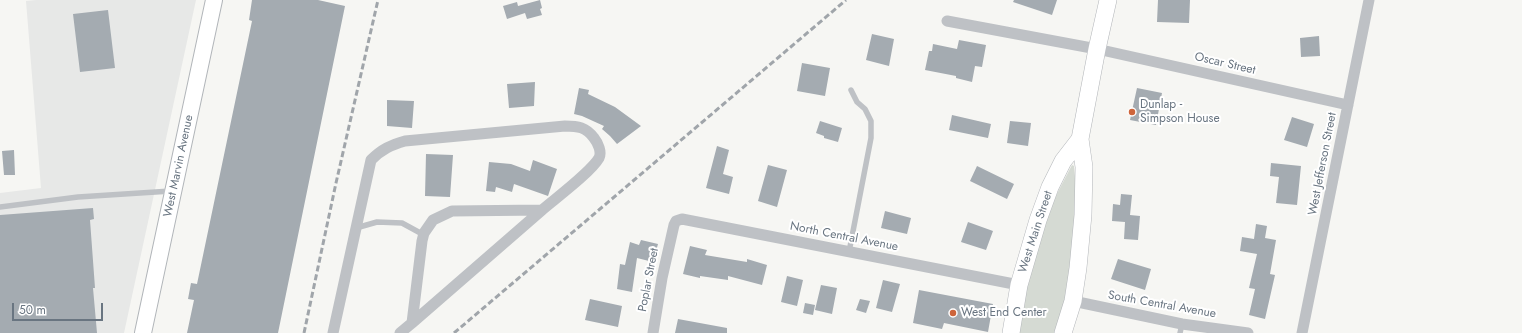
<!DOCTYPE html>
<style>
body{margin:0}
#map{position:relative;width:1522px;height:333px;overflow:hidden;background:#f6f6f3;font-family:Jost,sans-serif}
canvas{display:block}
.scale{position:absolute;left:12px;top:303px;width:91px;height:18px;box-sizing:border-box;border:2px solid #697581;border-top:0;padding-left:5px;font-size:12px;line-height:14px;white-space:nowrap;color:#697581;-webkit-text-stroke:3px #fff;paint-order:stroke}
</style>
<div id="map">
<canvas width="1522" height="333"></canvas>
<div class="scale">50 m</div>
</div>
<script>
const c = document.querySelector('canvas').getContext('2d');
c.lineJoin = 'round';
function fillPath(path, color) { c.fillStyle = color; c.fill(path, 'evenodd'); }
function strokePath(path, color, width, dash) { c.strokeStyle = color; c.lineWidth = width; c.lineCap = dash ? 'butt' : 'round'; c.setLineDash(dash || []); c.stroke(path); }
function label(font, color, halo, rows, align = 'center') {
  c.font = font + ' Jost,sans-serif'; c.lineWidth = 4; c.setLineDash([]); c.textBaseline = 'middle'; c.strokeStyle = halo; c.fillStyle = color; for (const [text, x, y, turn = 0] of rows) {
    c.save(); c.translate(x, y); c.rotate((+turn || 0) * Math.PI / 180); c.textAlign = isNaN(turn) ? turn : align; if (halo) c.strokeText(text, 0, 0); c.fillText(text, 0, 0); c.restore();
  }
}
fillPath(new Path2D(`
 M 36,0 L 196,0 L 124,333 L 0,333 L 0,193 L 41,188 L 26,1 Z`), '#e7e8e7');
fillPath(new Path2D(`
 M 1072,165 L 1074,166 C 1080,222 1069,279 1058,333 L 1018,333 L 1023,299 L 1050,207 Z`), '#d5dad3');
fillPath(new Path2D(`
 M 252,0 L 318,0 L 345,6 L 278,333 L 187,333 L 194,300 L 188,299 L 191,283 L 197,284 L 252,21 L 249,20 Z
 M 540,0 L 542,8 L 540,9 L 542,15 L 527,19 L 525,13 L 507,19 L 503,6 L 517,2 L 518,6 Z
 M 1014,0 L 1057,0 L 1052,15 L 1013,2 Z
 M 1158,0 L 1190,0 L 1189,23 L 1157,22 Z
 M 108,10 L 115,68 L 80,72 L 73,14 Z
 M 872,34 L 894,39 L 889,66 L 866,60 Z
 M 1319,36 L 1320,56 L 1301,57 L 1300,38 Z
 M 959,40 L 986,45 L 982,67 L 975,66 L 972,82 L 956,78 L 956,76 L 925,70 L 929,51 L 932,51 L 933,44 L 957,49 Z
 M 802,63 L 830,68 L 825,96 L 797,91 Z
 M 535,82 L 534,106 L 509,108 L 507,84 Z
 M 579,88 L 589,90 L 588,94 L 615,107 L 641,126 L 617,144 L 610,136 L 602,129 L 604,126 L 582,116 L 574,114 Z
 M 1137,88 L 1162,93 L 1156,125 L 1130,120 Z
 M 387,100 L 414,101 L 412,128 L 387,126 Z
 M 952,115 L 991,124 L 988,138 L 949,130 Z
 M 1292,117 L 1314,124 L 1307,147 L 1284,140 Z
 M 820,121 L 842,128 L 838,142 L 824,138 L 824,136 L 816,133 Z
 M 1010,121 L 1031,123 L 1028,146 L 1007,143 Z
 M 717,146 L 729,150 L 723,174 L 733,177 L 729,194 L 706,188 Z
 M 14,150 L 15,175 L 4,175 L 2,151 Z
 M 426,154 L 453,155 L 450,197 L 425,196 Z
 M 533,160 L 557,169 L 548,196 L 514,184 L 512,192 L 496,187 L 495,192 L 486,191 L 489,162 L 511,164 L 530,171 Z
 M 1271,163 L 1301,166 L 1297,205 L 1276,203 L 1279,177 L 1270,176 Z
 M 768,165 L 787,170 L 777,207 L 758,201 Z
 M 977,166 L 1014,184 L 1007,199 L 970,181 Z
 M 1121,194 L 1132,195 L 1130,215 L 1140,216 L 1138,240 L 1124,239 L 1125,222 L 1112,221 L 1113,204 L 1120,205 Z
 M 93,208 L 94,219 L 90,220 L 95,288 L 93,288 L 97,333 L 0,333 L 0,215 Z
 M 885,211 L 911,218 L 907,234 L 881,228 Z
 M 968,222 L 993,231 L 986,250 L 961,242 Z
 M 1256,224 L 1267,226 L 1265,238 L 1276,240 L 1270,274 L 1275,275 L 1265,319 L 1249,315 L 1255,289 L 1249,288 L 1257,254 L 1240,251 L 1242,237 L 1254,239 Z
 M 641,240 L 658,244 L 653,262 L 637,258 L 632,292 L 617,289 L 620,264 L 625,265 L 630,242 L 639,245 Z
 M 690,246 L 707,250 L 705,255 L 747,262 L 747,259 L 767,265 L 762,285 L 728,276 L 728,280 L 700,276 L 700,278 L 683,274 Z
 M 1118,259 L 1151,269 L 1145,290 L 1111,279 Z
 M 787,276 L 803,280 L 797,306 L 781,302 Z
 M 883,280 L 900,284 L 892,312 L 876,308 Z
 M 821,285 L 837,288 L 832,314 L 815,310 Z
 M 919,290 L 993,304 L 988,332 L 944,323 L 942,329 L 913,323 Z
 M 590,299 L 622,306 L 618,327 L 585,320 Z
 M 860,299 L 870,301 L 866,313 L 856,310 Z
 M 805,303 L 815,305 L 813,315 L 803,313 Z
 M 678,319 L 727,328 L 727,333 L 675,333 Z`), '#a4abb1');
const secondary = new Path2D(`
 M 143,333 L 214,0`);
const primary = new Path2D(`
 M 1011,333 L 1019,285 L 1038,220 L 1050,187 L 1063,161 L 1080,139
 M 1063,333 L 1073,301 L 1078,268 L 1083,215 L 1084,167 L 1080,139 L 1097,49 L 1108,0`);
strokePath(secondary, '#b1b5b9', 18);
strokePath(primary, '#b2b5b9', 18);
strokePath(new Path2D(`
 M 0,207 L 78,197 L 171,191
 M 356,228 L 377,222 L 402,223 L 424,235
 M 849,252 L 871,138 L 871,121 L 865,109 L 857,102 L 851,90
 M 1180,333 L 1182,324`), '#bec1c5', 5.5);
strokePath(new Path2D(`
 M 947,21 L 1097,49 L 1348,105
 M 1073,301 L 1182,324 L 1248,333
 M 412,323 L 542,210
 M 333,333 L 371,160 C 382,149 391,145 405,141 L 565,126 C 578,126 586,127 594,138 C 598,143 602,152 599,158 C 591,172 556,198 542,210 L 452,211 L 433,220 L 424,233 L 422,241 L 412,323 L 400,333
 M 653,333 L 662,278 L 674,225 L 676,221 L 682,219 L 1019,285
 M 1302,333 L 1369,0`), '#bec1c5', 11);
strokePath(secondary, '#fff', 16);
strokePath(primary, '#fff', 17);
strokePath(new Path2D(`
 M 304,333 L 336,183 L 378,0
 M 454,333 L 846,0`), '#a0a5aa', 3, [6, 3]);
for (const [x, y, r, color] of [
 [1132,112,4,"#ce653b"],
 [953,313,4,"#ce653b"]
]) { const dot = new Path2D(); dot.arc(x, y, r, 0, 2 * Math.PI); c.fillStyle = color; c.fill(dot); strokePath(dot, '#fff', 1.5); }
label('12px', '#697581', '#fff', [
 ["Oscar Street",1225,64,13],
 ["West Jefferson Street",1323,164,-79],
 ["West Marvin Avenue",179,166,-78],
 ["West Main Street",1036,232,-72],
 ["North Central Avenue",844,237,11],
 ["Poplar Street",649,280,-79],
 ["South Central Avenue",1162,305,10]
]);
label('12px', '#697581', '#fff', [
 ["Dunlap -",1140,105],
 ["Simpson House",1140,119],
 ["West End Center",961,313]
], 'left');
</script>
